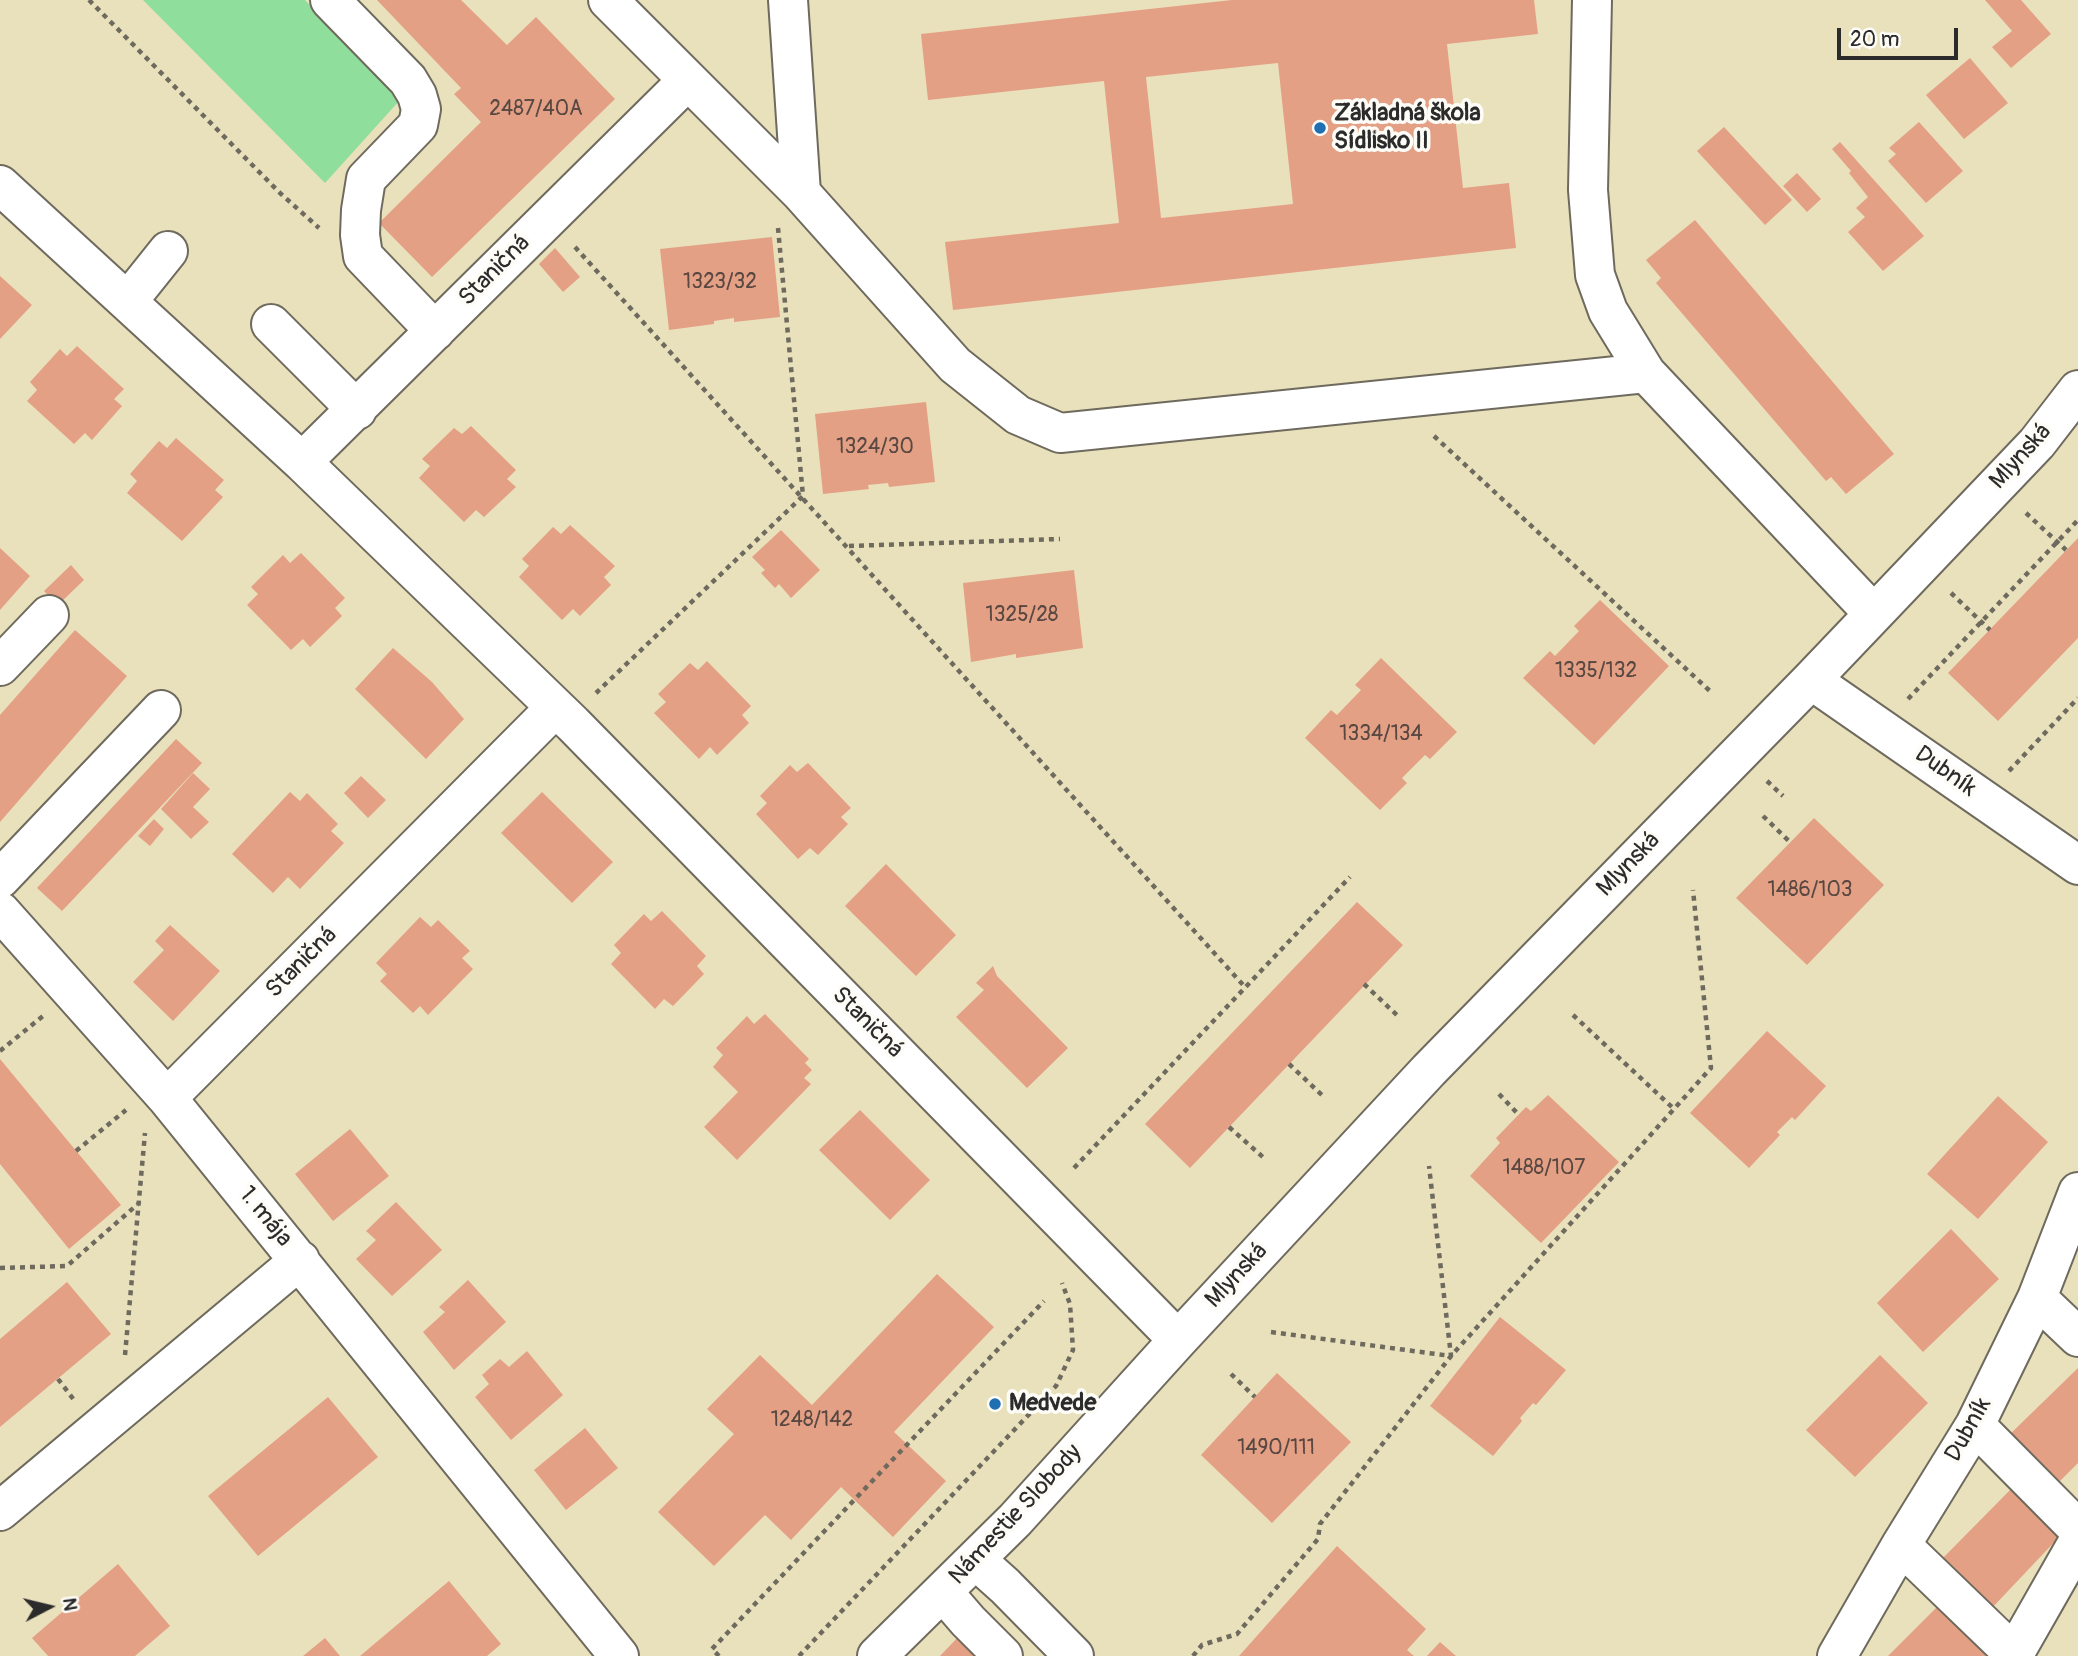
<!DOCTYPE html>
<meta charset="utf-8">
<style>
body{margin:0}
#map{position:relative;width:2078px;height:1656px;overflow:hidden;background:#e9e0bc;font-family:Pangolin,sans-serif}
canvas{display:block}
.north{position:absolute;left:14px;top:1572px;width:70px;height:70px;-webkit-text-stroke:5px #fdfcf7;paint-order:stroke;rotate:83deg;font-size:19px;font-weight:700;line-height:28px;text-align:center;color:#2b2b2b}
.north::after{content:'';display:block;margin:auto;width:24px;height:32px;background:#2b2b2b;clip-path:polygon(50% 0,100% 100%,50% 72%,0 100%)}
.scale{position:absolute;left:1837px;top:28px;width:121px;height:32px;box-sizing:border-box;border:4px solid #2b2b2b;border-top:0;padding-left:9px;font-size:21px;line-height:24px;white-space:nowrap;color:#2b2b2b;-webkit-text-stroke:5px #fdfcf7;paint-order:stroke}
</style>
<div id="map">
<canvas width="2078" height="1656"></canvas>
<div class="north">N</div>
<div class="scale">20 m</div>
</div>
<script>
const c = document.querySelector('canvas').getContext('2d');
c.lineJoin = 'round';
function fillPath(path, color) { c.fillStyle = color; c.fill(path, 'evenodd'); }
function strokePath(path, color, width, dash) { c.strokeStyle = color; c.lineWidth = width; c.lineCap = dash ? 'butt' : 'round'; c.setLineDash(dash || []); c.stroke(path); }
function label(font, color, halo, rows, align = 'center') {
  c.font = font + ' Pangolin,sans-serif'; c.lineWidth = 7; c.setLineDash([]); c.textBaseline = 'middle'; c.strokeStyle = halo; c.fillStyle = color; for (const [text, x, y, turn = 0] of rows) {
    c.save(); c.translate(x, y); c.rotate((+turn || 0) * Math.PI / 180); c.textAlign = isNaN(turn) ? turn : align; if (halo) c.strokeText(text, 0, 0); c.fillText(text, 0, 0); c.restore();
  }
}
fillPath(new Path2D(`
 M 143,0 L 305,0 L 400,100 L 325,183 Z`), '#90de9c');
fillPath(new Path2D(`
 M 377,0 L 461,0 L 507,45 L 536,17 L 615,99 L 432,277 L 379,223 L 481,122 L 454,94 L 461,88 Z
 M 1232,0 L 1534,0 L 1538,34 L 1447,44 L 1463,188 L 1509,183 L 1516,248 L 953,310 L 945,242 L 1119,223 L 1104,81 L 928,100 L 921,34 ZM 1278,63 L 1293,204 L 1161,218 L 1146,77 Z
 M 1985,0 L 2021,0 L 2051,34 L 2011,68 L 1992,47 L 2012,31 Z
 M 1970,58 L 2008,103 L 1964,139 L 1926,95 Z
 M 1919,122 L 1963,171 L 1926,203 L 1888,161 L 1896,154 L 1889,148 Z
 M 1724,127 L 1792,200 L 1765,225 L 1697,151 Z
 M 1840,142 L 1924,236 L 1883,271 L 1848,232 L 1865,217 L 1856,208 L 1868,197 L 1849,173 L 1851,171 L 1832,149 Z
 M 1797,173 L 1821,199 L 1807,212 L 1783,186 Z
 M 1695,220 L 1894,454 L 1846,494 L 1831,477 L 1826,481 L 1656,283 L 1661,278 L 1646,260 Z
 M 772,237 L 780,317 L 734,322 L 734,318 L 714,321 L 714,324 L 669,330 L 660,249 Z
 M 555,248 L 580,277 L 563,292 L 539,264 Z
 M 0,276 L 32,305 L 0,339 Z
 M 77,346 L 124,389 L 114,399 L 122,406 L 92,440 L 85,433 L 74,444 L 27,401 L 37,390 L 30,382 L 60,349 L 67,356 Z
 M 926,402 L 935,482 L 889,487 L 888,483 L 868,485 L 869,489 L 823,494 L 815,414 Z
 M 471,426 L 516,470 L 507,479 L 516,487 L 484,517 L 476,510 L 464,522 L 419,478 L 430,466 L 422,459 L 454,428 L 462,434 Z
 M 176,438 L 224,480 L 215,490 L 223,497 L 182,541 L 127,493 L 137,481 L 130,474 L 159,441 L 167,448 Z
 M 570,525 L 615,566 L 604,577 L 611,585 L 580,616 L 573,609 L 562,620 L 519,577 L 529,566 L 522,559 L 553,527 L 561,534 Z
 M 781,530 L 820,570 L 791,598 L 779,584 L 775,588 L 761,573 L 765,570 L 752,557 Z
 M 2078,538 L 2078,638 L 1998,721 L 1948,673 Z
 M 0,548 L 30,576 L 0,610 Z
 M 301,553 L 345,598 L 335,608 L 342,616 L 310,647 L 303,639 L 291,650 L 247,605 L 258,594 L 251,587 L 283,555 L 290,563 Z
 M 71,565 L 84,580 L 58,605 L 44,591 Z
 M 1074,570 L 1083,648 L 1016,658 L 1016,654 L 971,662 L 963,583 Z
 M 1600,600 L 1669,666 L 1594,745 L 1523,678 L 1550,651 L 1555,656 L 1579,631 L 1574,626 Z
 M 75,630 L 127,676 L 0,822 L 0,715 Z
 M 393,648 L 432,682 L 464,719 L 426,759 L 355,689 Z
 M 1381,658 L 1457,732 L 1430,759 L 1425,755 L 1402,778 L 1407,783 L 1380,810 L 1305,738 L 1331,710 L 1337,715 L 1361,690 L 1355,685 Z
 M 707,661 L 751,706 L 742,715 L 749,723 L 717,755 L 710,747 L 699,759 L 654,713 L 666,702 L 658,694 L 690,663 L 698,670 Z
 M 176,739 L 202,763 L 62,911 L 37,888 Z
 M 808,763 L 851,808 L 841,817 L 848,824 L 818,855 L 810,848 L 798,859 L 756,814 L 767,803 L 760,796 L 790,765 L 797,772 Z
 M 193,773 L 210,789 L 193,807 L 209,822 L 191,839 L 161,809 Z
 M 361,776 L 386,800 L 368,818 L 344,793 Z
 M 290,792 L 300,801 L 307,793 L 338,824 L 331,831 L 344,843 L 300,889 L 288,877 L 273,893 L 232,854 Z
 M 542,792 L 613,862 L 572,903 L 501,833 Z
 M 1814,818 L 1884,885 L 1807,965 L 1736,898 Z
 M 154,819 L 164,829 L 150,846 L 138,836 Z
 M 886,864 L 956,935 L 916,976 L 845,906 Z
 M 1357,902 L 1403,945 L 1190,1168 L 1145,1124 Z
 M 662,911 L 706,956 L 697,966 L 704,974 L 673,1006 L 664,999 L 655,1009 L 611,964 L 621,953 L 614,945 L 644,914 L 651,921 Z
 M 420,917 L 431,927 L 438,920 L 470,951 L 462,958 L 473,969 L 428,1015 L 420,1006 L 413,1013 L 380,981 L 387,974 L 376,963 Z
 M 170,925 L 220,971 L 173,1021 L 133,982 L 164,950 L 155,941 Z
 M 993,966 L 997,976 L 1068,1048 L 1027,1088 L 956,1017 L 984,990 L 976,983 Z
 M 765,1014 L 809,1059 L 805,1063 L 812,1070 L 804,1078 L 811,1084 L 737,1160 L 704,1127 L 738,1092 L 713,1067 L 723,1055 L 716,1048 L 747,1016 L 754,1024 Z
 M 1767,1031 L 1826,1086 L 1795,1120 L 1792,1117 L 1777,1132 L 1780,1135 L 1749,1168 L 1690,1113 Z
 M 0,1059 L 121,1205 L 69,1249 L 0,1164 Z
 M 1548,1095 L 1619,1162 L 1541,1243 L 1470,1176 L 1500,1143 L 1496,1138 L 1526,1107 L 1531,1111 Z
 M 1998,1096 L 2048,1142 L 1978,1219 L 1927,1174 Z
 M 860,1110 L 930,1180 L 890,1220 L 819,1150 Z
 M 350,1129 L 389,1176 L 333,1221 L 295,1174 Z
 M 396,1202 L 442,1250 L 392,1296 L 356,1259 L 376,1240 L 366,1231 Z
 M 1951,1229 L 1999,1279 L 1923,1352 L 1877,1303 Z
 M 937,1274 L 994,1327 L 894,1432 L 946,1481 L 893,1537 L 841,1487 L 791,1540 L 765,1515 L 714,1566 L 658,1512 L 734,1434 L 707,1409 L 760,1355 L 812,1405 Z
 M 468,1280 L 506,1322 L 454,1370 L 423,1332 L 445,1312 L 439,1307 Z
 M 67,1282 L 111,1334 L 0,1427 L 0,1339 Z
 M 1500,1317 L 1566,1370 L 1536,1405 L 1533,1403 L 1520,1418 L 1522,1421 L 1493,1456 L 1430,1406 Z
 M 527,1351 L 563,1395 L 511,1440 L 475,1397 L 489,1384 L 482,1375 L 500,1359 L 509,1367 Z
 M 1880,1355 L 1928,1403 L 1855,1477 L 1806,1430 Z
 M 2078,1368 L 2078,1463 L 2053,1488 L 2005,1439 Z
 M 1277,1373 L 1351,1442 L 1272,1523 L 1201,1455 Z
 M 328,1397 L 378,1457 L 258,1556 L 208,1496 Z
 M 585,1428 L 618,1468 L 566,1510 L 534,1470 Z
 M 2013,1487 L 2062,1534 L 1990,1610 L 1940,1561 Z
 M 1337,1546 L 1426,1629 L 1407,1650 L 1414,1656 L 1239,1656 Z
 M 118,1564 L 170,1626 L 135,1656 L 48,1656 L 32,1638 Z
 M 449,1581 L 501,1644 L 487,1656 L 360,1656 Z
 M 1940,1604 L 1989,1652 L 1985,1656 L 1888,1656 Z
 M 960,1635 L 983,1656 L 940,1656 Z
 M 325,1638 L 340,1656 L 303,1656 Z
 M 1440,1642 L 1456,1656 L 1427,1656 Z`), '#e4a085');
const minor = new Path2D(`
 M 330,0 L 408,80 L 417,95 L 421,109 L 418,125 L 366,179 L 361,210 L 360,235 L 363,256 L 435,331
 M 608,0 L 801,193 L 955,365 L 1018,415 L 1060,433 L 1646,373 L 1873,613
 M 788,0 L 801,193
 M 1592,0 L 1588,190 L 1595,275 L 1608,311 L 1646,373
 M 0,185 L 302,462 L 573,724 L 1178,1340
 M 128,301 L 168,251
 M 271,324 L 357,410
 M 302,462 L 687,81
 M 0,666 L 49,615
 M 1811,680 L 2078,865
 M 0,879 L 161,710
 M 0,911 L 167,1098 L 619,1656
 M 167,1098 L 555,708
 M 2037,1298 L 2078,1337
 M 1975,1425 L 2078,1529
 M 0,1511 L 300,1260
 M 1901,1545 L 2014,1654
 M 976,1560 L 1005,1586 L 1074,1656
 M 943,1592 L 968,1621 L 1003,1656
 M 877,1656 L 1015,1520 L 1178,1340 L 1429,1070 L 1811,680 L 2037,443 L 2078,390
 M 1837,1656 L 1901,1545 L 1975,1425 L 2037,1298 L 2078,1192
 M 2013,1656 L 2078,1542`);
strokePath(minor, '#6e6a5e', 42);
strokePath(new Path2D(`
 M 89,0 L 280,193 L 319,228
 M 575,247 L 1245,987
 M 1434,436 L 1711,692
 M 2026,513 L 2066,550
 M 849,546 L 1060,539
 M 1951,593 L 1990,630
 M 596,693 L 803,496 L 778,228
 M 1908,699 L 2078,520
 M 2009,771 L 2078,698
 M 1767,781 L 1783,796
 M 1763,816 L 1790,842
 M 1364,984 L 1400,1018
 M 1573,1015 L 1674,1109
 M 0,1051 L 43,1016
 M 1289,1064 L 1324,1097
 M 1499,1094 L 1519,1115
 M 1229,1127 L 1264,1158
 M 76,1151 L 126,1110
 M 1074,1168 L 1350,877
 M 0,1268 L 67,1266 L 138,1204
 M 1271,1332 L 1451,1356 L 1429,1166
 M 125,1355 L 145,1133
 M 1231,1374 L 1255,1397
 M 58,1379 L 74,1400
 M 719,1656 L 712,1649 L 1044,1301
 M 799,1656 L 1056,1386 L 1073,1350 L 1070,1304 L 1062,1283
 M 1193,1656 L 1202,1645 L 1237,1634 L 1318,1539 L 1320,1524 L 1451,1356 L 1711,1068 L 1693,890`), '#6e6a5e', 4.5, [5, 5]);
strokePath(minor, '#fff', 38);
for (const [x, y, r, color] of [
 [1320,128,7,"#1f6fb2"],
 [995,1404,7,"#1f6fb2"]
]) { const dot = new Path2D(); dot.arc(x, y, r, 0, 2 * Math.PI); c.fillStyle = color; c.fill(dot); strokePath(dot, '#fdfcf7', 2.5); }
label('21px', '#594842', null, [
 ["2487/40A",536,110],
 ["1323/32",720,283],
 ["1324/30",875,448],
 ["1325/28",1022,616],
 ["1335/132",1596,672],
 ["1334/134",1381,735],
 ["1486/103",1810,891],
 ["1488/107",1544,1169],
 ["1248/142",812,1421],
 ["1490/111",1276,1449]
]);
label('bold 24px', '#2b2b2b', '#fdfcf7', [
 ["Základná škola",1334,114],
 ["Sídlisko II",1334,142],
 ["Medvede",1009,1404]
], 'left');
label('24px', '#2b2b2b', '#fdfcf7', [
 ["Staničná",495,271,-45],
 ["Mlynská",2021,457,-48],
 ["Dubník",1945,772,35],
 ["Mlynská",1629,865,-46],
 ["Staničná",302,963,-45],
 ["Staničná",867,1023,45],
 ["1. mája",265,1217,51],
 ["Mlynská",1237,1276,-47],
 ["Dubník",1969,1430,-61],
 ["Námestie Slobody",1016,1515,-47]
]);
</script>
